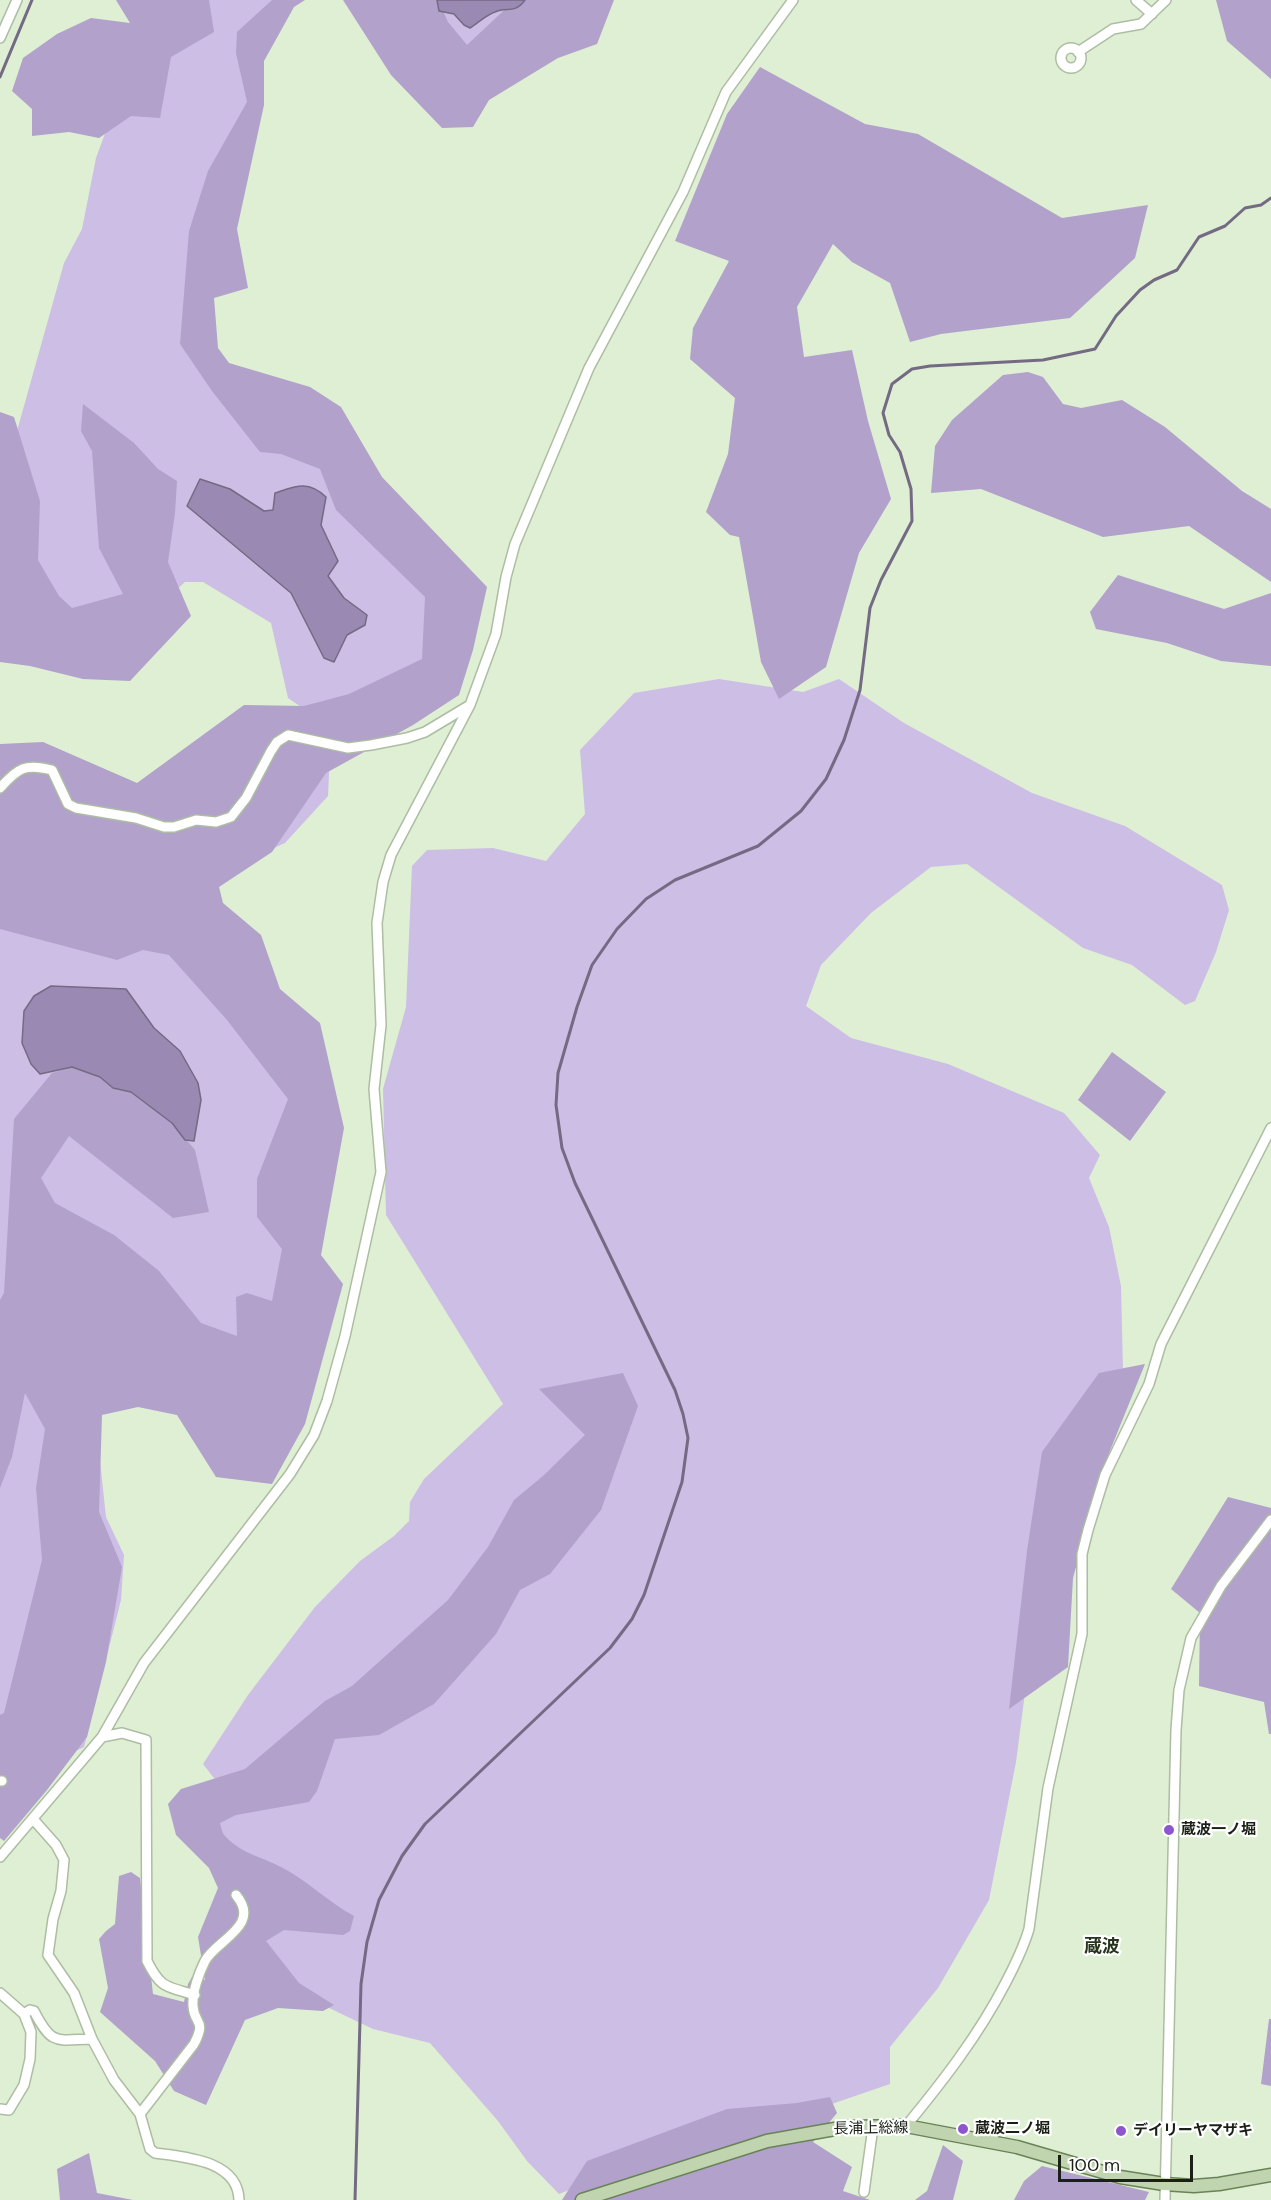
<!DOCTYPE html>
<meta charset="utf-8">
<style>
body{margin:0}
#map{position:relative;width:1271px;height:2200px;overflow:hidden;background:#deefd3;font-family:"DM Sans",sans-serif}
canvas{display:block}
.scale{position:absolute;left:1058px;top:2155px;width:135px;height:27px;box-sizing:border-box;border:3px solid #1a2016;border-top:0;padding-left:8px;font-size:18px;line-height:21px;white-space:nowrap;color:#1a2016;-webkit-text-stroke:4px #fff;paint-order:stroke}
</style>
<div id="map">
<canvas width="1271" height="2200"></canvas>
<div class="scale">100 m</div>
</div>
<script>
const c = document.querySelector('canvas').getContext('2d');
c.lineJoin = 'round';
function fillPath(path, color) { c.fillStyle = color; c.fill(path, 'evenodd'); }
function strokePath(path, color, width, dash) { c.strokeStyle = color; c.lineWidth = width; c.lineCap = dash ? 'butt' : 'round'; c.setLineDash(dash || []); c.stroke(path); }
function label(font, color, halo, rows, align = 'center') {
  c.font = font + ' "DM Sans","Noto Sans JP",sans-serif'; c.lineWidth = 4.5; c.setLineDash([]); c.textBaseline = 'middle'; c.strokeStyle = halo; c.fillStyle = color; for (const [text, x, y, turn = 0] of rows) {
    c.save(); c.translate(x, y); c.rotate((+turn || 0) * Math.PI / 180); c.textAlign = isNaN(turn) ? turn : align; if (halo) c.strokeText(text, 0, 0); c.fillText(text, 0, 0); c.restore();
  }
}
fillPath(new Path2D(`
 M 170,0 L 288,0 L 252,49 L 253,118 L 200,342 L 302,441 L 447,605 L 445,666 L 323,722 L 288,698 L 271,623 L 203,582 L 185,582 L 157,607 L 73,613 L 56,601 L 35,559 L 15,438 L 64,263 L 82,229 L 96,158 L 122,87 Z
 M 418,0 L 536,0 L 462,68 Z
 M 719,679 L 803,692 L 839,679 L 904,723 L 1032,793 L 1125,826 L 1222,885 L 1229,910 L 1216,952 L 1195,1001 L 1185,1005 L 1132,965 L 1083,948 L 967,864 L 931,867 L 871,913 L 821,965 L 806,1006 L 851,1038 L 948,1064 L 1064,1113 L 1100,1155 L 1089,1178 L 1109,1227 L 1121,1286 L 1123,1371 L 1030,1654 L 1016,1762 L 989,1900 L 938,1988 L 890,2047 L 890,2084 L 788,2119 L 695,2140 L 559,2194 L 527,2161 L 498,2121 L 430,2043 L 373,2029 L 277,1983 L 211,1812 L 228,1796 L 203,1764 L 248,1695 L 315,1607 L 360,1561 L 394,1536 L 409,1521 L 410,1502 L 424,1479 L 503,1404 L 386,1215 L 383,1089 L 406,1007 L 412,866 L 427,850 L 493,848 L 546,861 L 585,814 L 580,750 L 634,693 Z
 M 330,751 L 328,796 L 285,843 L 224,870 L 212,900 L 319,1049 L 279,1365 L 165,1307 L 96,1423 L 106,1517 L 124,1555 L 121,1600 L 84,1747 L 53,1762 L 0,1777 L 0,801 L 72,814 Z`), '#cdbee6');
fillPath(new Path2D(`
 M 116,0 L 209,0 L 214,32 L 171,57 L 160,118 L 131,116 L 99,138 L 69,132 L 32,136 L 32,109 L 12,91 L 23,58 L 57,34 L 91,18 L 130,23 Z
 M 272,0 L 305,0 L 294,7 L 264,61 L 264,105 L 237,229 L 248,288 L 214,298 L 218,348 L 229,363 L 310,387 L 341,407 L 382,477 L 487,587 L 473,650 L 459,695 L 413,725 L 326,773 L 272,852 L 219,887 L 223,903 L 261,935 L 280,989 L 320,1023 L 344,1128 L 321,1255 L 343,1284 L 305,1424 L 272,1484 L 216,1477 L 177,1415 L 138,1407 L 102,1415 L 99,1512 L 122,1567 L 106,1662 L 87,1737 L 47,1790 L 4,1841 L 0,1838 L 0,1715 L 4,1713 L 42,1560 L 36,1488 L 45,1429 L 25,1393 L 12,1457 L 0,1488 L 0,1300 L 4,1293 L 14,1119 L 52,1073 L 72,1067 L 100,1077 L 113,1088 L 131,1091 L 172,1123 L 195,1150 L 209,1212 L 173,1218 L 69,1136 L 41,1178 L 55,1203 L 114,1235 L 159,1271 L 201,1323 L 237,1336 L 236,1297 L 247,1293 L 272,1301 L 282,1249 L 257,1217 L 257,1179 L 288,1099 L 227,1020 L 169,955 L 143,950 L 117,960 L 0,929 L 0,744 L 43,742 L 137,783 L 244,705 L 304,706 L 349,694 L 422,659 L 425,597 L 336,510 L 320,469 L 281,454 L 260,452 L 212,391 L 180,344 L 189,231 L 208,171 L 247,102 L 236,53 L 237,32 Z
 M 343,0 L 438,0 L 448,22 L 467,45 L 515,0 L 614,0 L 597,44 L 558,58 L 489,100 L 473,127 L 442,128 L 391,75 Z
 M 1216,0 L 1271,0 L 1271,79 L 1227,41 Z
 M 760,67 L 865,124 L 918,134 L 1062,218 L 1148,205 L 1135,258 L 1070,318 L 941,334 L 910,342 L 890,283 L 852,262 L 833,244 L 797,307 L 804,357 L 852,350 L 868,421 L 891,499 L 859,553 L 826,667 L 779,699 L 761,662 L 739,537 L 730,535 L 706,512 L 728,454 L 735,398 L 690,359 L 693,328 L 729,261 L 675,241 L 727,114 Z
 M 1028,372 L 1043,377 L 1063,404 L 1081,408 L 1122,400 L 1165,427 L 1242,491 L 1271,509 L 1271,582 L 1189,526 L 1103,537 L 981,489 L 931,493 L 935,446 L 952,420 L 1003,375 Z
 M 83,404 L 134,443 L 158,469 L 177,481 L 175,513 L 168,562 L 191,616 L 130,681 L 83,679 L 30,666 L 0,662 L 0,412 L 14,417 L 40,501 L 38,560 L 59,596 L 72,608 L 123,594 L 99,548 L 92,451 L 81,431 Z
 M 1118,575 L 1224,609 L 1271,593 L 1271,666 L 1221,661 L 1167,643 L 1096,629 L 1090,612 Z
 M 1112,1052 L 1166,1092 L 1130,1141 L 1078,1100 Z
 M 1145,1364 L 1103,1468 L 1073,1578 L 1068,1667 L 1009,1709 L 1027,1551 L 1042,1452 L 1099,1373 Z
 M 623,1373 L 638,1406 L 601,1510 L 550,1574 L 520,1590 L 496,1634 L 434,1704 L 379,1735 L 335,1739 L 317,1791 L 309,1802 L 236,1815 L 220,1823 C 221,1827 222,1833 225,1836 C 240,1853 262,1857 281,1867 C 307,1880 328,1902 354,1916 L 350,1931 L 343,1935 L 284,1930 L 266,1941 L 299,1983 L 334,2005 L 323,2011 L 278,2008 L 245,2020 L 206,2105 L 174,2091 L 155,2061 L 100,2012 L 108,1988 L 99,1939 L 106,1931 L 115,1924 L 119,1876 L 131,1872 L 140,1878 L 153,1994 L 184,2002 L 188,1984 L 192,1977 L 205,1980 L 198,1937 L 218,1888 L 209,1868 L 176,1835 L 168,1804 L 181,1789 L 245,1769 L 325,1701 L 352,1686 L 448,1600 L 488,1547 L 514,1500 L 543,1476 L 585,1435 L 539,1389 Z
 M 1228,1497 L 1271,1508 L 1271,1734 L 1269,1734 L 1264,1702 L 1199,1686 L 1200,1613 L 1171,1589 Z
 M 1269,2019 L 1271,2019 L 1271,2086 L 1261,2084 Z
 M 830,2097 L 837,2113 L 813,2142 L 852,2167 L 843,2191 L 870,2200 L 562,2200 L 587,2161 L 727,2109 L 797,2103 Z
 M 943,2145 L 963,2161 L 953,2200 L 915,2200 L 927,2191 Z
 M 89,2153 L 97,2193 L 133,2200 L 60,2200 L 57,2169 Z
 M 1042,2166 L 1149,2192 L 1145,2200 L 1014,2200 L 1024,2181 Z`), '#b1a1cb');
const water = new Path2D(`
 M 437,0 L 525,0 C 514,15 507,6 495,12 C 486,15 478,23 470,28 L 464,25 L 454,14 L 439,11 Z
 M 200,479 L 230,489 L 264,511 L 273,510 L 275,493 C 296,486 308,480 326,497 L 321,525 L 338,561 L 328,576 L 344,598 L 367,615 L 365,625 L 347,635 L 334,662 L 324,658 L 291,593 L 187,506 Z
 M 51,986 L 126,989 L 154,1028 L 180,1051 L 198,1083 L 201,1100 L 194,1141 L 185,1140 L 172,1123 L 131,1092 L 113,1088 L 100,1077 L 72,1067 L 40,1074 L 31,1064 L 22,1043 L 24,1011 L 34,996 Z`);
fillPath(water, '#9a8ab3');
strokePath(water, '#746a84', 1.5);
strokePath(new Path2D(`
 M 0,77 L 32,0
 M 355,2200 L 361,1984 L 367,1942 L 379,1900 L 402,1856 L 425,1824 L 610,1648 L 632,1619 L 644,1595 L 682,1482 L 688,1438 L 683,1414 L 675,1390 L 575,1183 L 562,1148 L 556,1105 L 558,1073 L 577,1007 L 592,965 L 617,929 L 646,899 L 675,880 L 758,846 L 801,811 L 826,779 L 844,740 L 860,690 L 870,608 L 881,580 L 912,521 L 911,489 L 900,452 L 889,435 L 883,413 L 892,384 L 912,369 L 930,366 L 1043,360 L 1095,349 L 1116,316 L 1140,290 L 1154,280 L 1177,270 L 1199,237 L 1225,226 L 1245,208 L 1261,205 L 1271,198`), '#746a84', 3);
const minor = new Path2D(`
 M 1136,0 L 1152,14
 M 0,38 L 17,0
 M1061 58a10 10 0 1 1 20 0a10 10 0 1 1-20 0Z
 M 1078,52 L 1113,29 L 1141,24 L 1166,0
 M 0,788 C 18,768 25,763 52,770 L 68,804 L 76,808 L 136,818 L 164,827 L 174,827 L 196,820 L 216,822 L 231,817 L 246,798 L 271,751 L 277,742 L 288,735 L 348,748 L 371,745 L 407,738 L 425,732 L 470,705
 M 102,1737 L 122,1733 L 146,1740 L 147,1961 C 161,1989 166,1986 195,1995
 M 0,1781 L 2,1781
 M 33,1819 L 56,1845 L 64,1860 L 61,1891 L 53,1919 L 48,1955 L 74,1993 L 92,2039 L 114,2080 L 140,2114 L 150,2149 L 155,2153 C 184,2157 238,2160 239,2200
 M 0,1857 L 102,1737 L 144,1663 L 290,1474 L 314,1435 L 327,1401 L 345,1336 L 381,1172 L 374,1089 L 381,1025 L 377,923 L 383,882 L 391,855 L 470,705 L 496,634 L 506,577 L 515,544 L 589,368 L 683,192 L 726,92 L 793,0
 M 0,1993 L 24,2014 L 31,2032 L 30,2059 L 24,2085 L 9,2110 L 0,2109
 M 24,2014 L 30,2010 L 34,2011 C 52,2046 56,2040 92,2039
 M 140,2114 L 194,2044 C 207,2019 194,2025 193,2006 C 192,1992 199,1973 205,1961 C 216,1940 262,1926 236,1895
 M 906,2126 C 943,2081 978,2036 1005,1984 C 1015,1965 1023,1949 1029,1929 L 1048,1788 L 1082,1634 L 1082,1554 L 1088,1530 L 1105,1475 L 1149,1384 L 1161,1344 L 1271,1128
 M 864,2192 L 873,2127
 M 1165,2200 L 1176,1730 L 1179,1690 L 1191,1638 L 1221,1586 L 1271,1520`);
const major = new Path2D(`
 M 582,2200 L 767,2141 L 846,2127 L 906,2126 L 1017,2147 L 1120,2177 L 1164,2184 L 1194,2186 L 1219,2184 L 1271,2175`);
strokePath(minor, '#adbda3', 12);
strokePath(major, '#698357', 15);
strokePath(minor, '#fff', 9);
strokePath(major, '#bfd4af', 12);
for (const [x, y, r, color] of [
 [1169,1830,6,"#8d56ce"],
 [963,2129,6,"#8d56ce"],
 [1121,2131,6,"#8d56ce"]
]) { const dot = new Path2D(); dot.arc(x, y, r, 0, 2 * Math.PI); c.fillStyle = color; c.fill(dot); strokePath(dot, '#fff', 2); }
label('bold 15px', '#1a2016', '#fff', [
 ["蔵波一ノ堀",1181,1830],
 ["蔵波二ノ堀",975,2129],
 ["デイリーヤマザキ",1133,2131]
], 'left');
label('15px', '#1a2016', '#fff', [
 ["長浦上総線",871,2129,-1]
]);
label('bold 18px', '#26331d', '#fff', [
 ["蔵波",1102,1947]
]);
</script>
